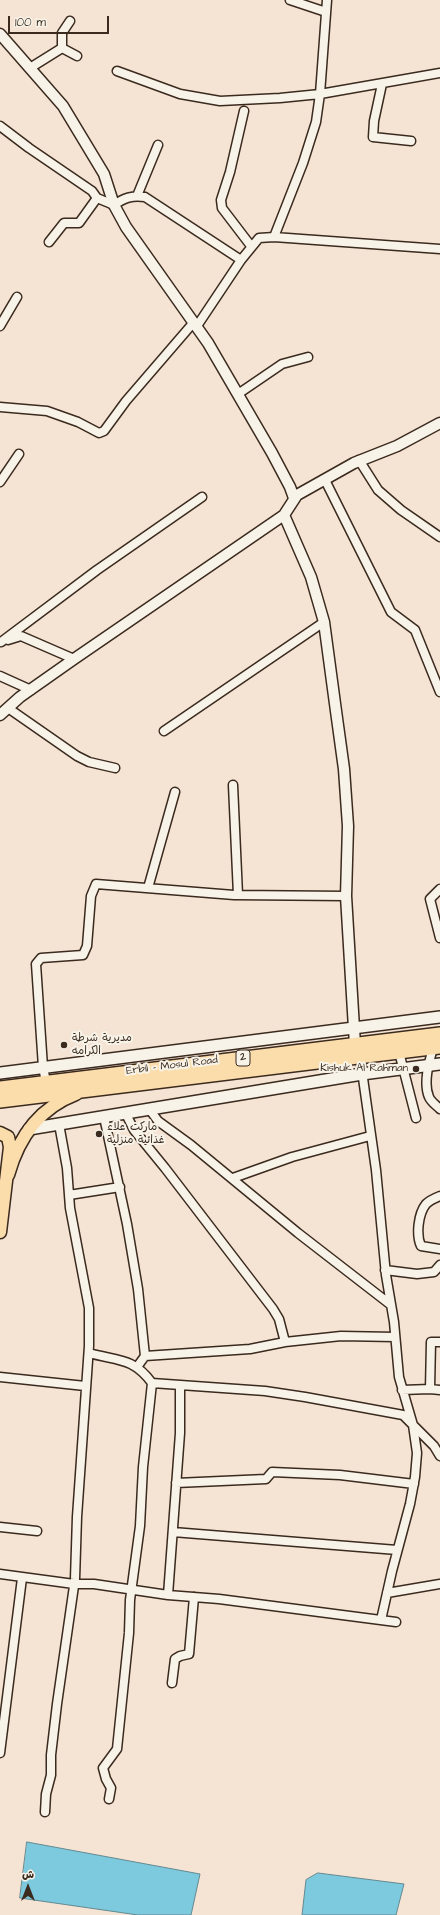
<!DOCTYPE html>
<meta charset="utf-8">
<style>
body{margin:0}
#map{position:relative;width:440px;height:1915px;overflow:hidden;background:#f5e3d3;font-family:"Architects Daughter","Playpen Sans Arabic",sans-serif}
canvas{display:block}
.north{position:absolute;left:8px;top:1867px;width:40px;height:40px;-webkit-text-stroke:3px #f7f3e8;paint-order:stroke;rotate:0deg;font-size:11px;font-weight:700;line-height:16px;text-align:center;color:#3b2a1e}
.north::after{content:'';display:block;margin:auto;width:14px;height:18px;background:#3b2a1e;clip-path:polygon(50% 0,100% 100%,50% 72%,0 100%)}
.scale{position:absolute;left:8px;top:16px;width:101px;height:18px;box-sizing:border-box;border:2px solid #3b2a1e;border-top:0;padding-left:5px;font-size:12px;line-height:14px;white-space:nowrap;color:#3b2a1e;-webkit-text-stroke:3px #f7f3e8;paint-order:stroke}
</style>
<div id="map">
<canvas width="440" height="1915"></canvas>
<div class="north">ش</div>
<div class="scale">100 m</div>
</div>
<script>
const c = document.querySelector('canvas').getContext('2d');
c.lineJoin = 'round';
function fillPath(path, color) { c.fillStyle = color; c.fill(path, 'evenodd'); }
function strokePath(path, color, width, dash) { c.strokeStyle = color; c.lineWidth = width; c.lineCap = dash ? 'butt' : 'round'; c.setLineDash(dash || []); c.stroke(path); }
function label(font, color, halo, rows, align = 'center') {
  c.font = font + ' "Architects Daughter","Playpen Sans Arabic",sans-serif'; c.lineWidth = 4; c.setLineDash([]); c.textBaseline = 'middle'; c.strokeStyle = halo; c.fillStyle = color; for (const [text, x, y, turn = 0] of rows) {
    c.save(); c.translate(x, y); c.rotate((+turn || 0) * Math.PI / 180); c.textAlign = isNaN(turn) ? turn : align; if (halo) c.strokeText(text, 0, 0); c.fillText(text, 0, 0); c.restore();
  }
}
const water = new Path2D(`
 M 27,1842 L 200,1874 L 191,1915 L 138,1915 L 20,1898 Z
 M 318,1873 L 404,1884 L 396,1915 L 302,1915 L 306,1880 Z`);
fillPath(water, '#7dc9dd');
strokePath(water, '#638991', 1);
const minor = new Path2D(`
 M 290,0 L 326,12
 M 70,21 L 62,33 L 62,48 L 77,56
 M 30,68 L 62,48
 M 117,71 L 180,94 L 220,101 L 280,98 L 320,94 L 440,73
 M 382,84 L 374,121 L 373,137 L 411,141
 M 244,111 L 230,172 L 221,200 L 222,208 L 251,246
 M 0,126 L 29,148 L 92,191 L 97,198
 M 137,196 L 158,145
 M 274,237 L 303,163 L 316,122 L 320,94 L 327,0
 M 49,242 L 64,223 L 79,223 L 97,198 L 114,205 C 124,198 132,195 145,197 L 241,260
 M 0,326 L 17,297
 M 197,326 L 241,260 L 259,238 L 274,237 L 440,249
 M 238,394 L 282,364 L 308,357
 M 0,407 L 47,411 L 78,422 L 99,433 L 104,431 L 126,401 L 194,322
 M 359,460 L 378,490 L 401,510 L 440,537
 M 325,480 L 391,612 L 415,630 L 440,692
 M 0,482 L 19,454
 M 8,640 L 21,636 L 74,659
 M 1,642 L 97,570 L 202,497
 M 0,676 L 31,690
 M 8,708 L 77,756 L 89,762 L 115,768
 M 164,731 L 324,622
 M 233,785 L 238,895
 M 148,888 L 175,792
 M 440,889 L 430,899 L 440,938
 M 433,1048 C 429,1062 423,1083 429,1097 C 431,1102 436,1105 440,1109
 M 399,1052 L 416,1118
 M 360,1057 L 376,1170 L 386,1275 L 394,1322 L 399,1377 L 413,1425 L 417,1453 L 415,1477 L 410,1504 L 392,1571 L 381,1620
 M 46,1082 L 43,1067 L 36,964 L 41,958 L 83,955 L 87,946 L 91,896 L 96,884 L 234,895 L 346,896
 M 150,1110 L 158,1121 L 191,1145 L 298,1233 L 391,1305
 M 126,1114 L 134,1130 L 165,1168 L 273,1309 L 279,1319 L 285,1342 L 250,1349 L 145,1356
 M 104,1117 L 127,1224 L 138,1289 L 145,1356 L 137,1367
 M 233,1178 L 292,1157 L 370,1136
 M 69,1195 L 120,1187
 M 440,1196 C 435,1198 429,1201 426,1204 C 418,1214 416,1235 421,1246 L 440,1249
 M 385,1270 L 417,1274 L 434,1272 L 440,1265
 M 285,1342 L 341,1336 L 395,1337
 M 89,1353 C 117,1361 133,1357 152,1383 L 143,1467 L 140,1526 L 130,1600 L 129,1633 L 117,1749 L 103,1768 L 106,1779 L 111,1788 L 109,1799
 M 0,1377 L 85,1386
 M 152,1383 L 265,1391 L 305,1397 L 403,1415 L 434,1446 L 440,1456
 M 430,1389 L 440,1390
 M 402,1390 L 430,1389 L 431,1342 L 440,1342
 M 176,1483 L 266,1479 L 272,1472 L 340,1475 L 414,1484
 M 0,1527 L 37,1531
 M 173,1532 L 397,1550
 M 0,1574 L 74,1584 L 94,1584 L 168,1595 L 219,1599 L 396,1622
 M 387,1593 L 440,1584
 M 168,1595 L 180,1433 L 180,1386
 M 172,1683 L 175,1659 L 180,1656 L 189,1654 L 194,1597
 M 0,1753 L 22,1578
 M 45,1812 L 46,1794 L 51,1775 L 51,1755 L 57,1704 L 75,1579 L 77,1517 L 89,1346 L 89,1308 L 70,1208 L 67,1168 L 59,1124`);
const tertiary = new Path2D(`
 M 0,34 L 63,106 L 104,174 L 114,205 L 126,227 L 208,343 L 272,453 L 290,487 L 294,498
 M 284,515 L 311,577 L 324,622 L 336,711 L 344,769 L 348,826 L 346,896 L 355,1045
 M 0,715 L 20,697 L 74,659 L 284,515 L 297,495 L 354,463 L 397,446 L 440,423`);
const secondary = new Path2D(`
 M 0,1073 L 440,1017
 M 29,1129 L 362,1074 L 440,1064`);
const primary = new Path2D(`
 M 0,1133 L 8,1137 L 10,1147 L 0,1232
 M 8,1175 C 18,1139 39,1108 76,1094`);
const trunk = new Path2D(`
 M 0,1088 L 440,1034
 M 0,1101 L 440,1047`);
strokePath(minor, '#3b2a1e', 11);
strokePath(tertiary, '#3b2a1e', 13);
strokePath(secondary, '#3b2a1e', 14);
strokePath(primary, '#3b2a1e', 15);
strokePath(trunk, '#3b2a1e', 16);
strokePath(minor, '#f7f3e8', 8);
strokePath(tertiary, '#f7f3e8', 10);
strokePath(secondary, '#f7f3e8', 11);
strokePath(primary, '#fbddab', 12);
strokePath(trunk, '#fbddab', 13);
for (const [x, y, r, color] of [
 [64,1045,4,"#3b2a1e"],
 [416,1069,4,"#3b2a1e"],
 [99,1134,4,"#3b2a1e"]
]) { const dot = new Path2D(); dot.arc(x, y, r, 0, 2 * Math.PI); c.fillStyle = color; c.fill(dot); strokePath(dot, '#f7f3e8', 1.5); }
for (const [x, y, w] of [
 [243,1058,14]
]) { const box = new Path2D(); box.roundRect(x - w / 2, y - 8, w, 16, 3); c.fillStyle = '#f7f3e8'; c.fill(box); strokePath(box, '#3b2a1e', 1); }
label('bold 10px', '#3b2a1e', null, [
 ["2",243,1058]
]);
label('11px', '#3b2a1e', '#f7f3e8', [
 ["مديرية شرطة",72,1039],
 ["الكرامه",72,1052],
 ["Kishuk Al Rahman",408,1069,"right"],
 ["ماركت علاء",107,1128],
 ["غذائية منزلية",107,1141]
], 'left');
label('11px', '#3b2a1e', '#f7f3e8', [
 ["Erbil - Mosul Road",172,1066,-7]
]);
</script>
